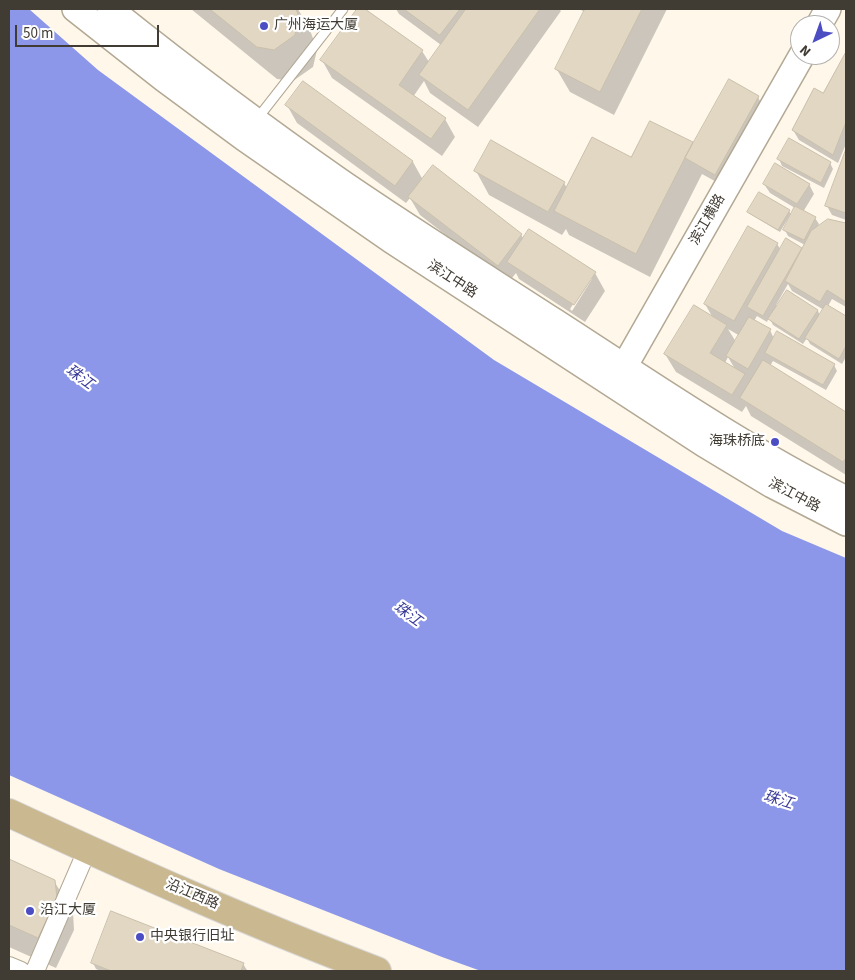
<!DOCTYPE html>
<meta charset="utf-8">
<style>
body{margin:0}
#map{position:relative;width:855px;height:980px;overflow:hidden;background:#fef7ea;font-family:"Source Sans 3",sans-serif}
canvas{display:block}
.frame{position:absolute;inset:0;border:10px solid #403b33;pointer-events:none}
.north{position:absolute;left:790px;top:15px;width:50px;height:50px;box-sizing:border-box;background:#fff;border:1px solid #b3b1ad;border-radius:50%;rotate:222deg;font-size:14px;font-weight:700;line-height:20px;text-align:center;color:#403b33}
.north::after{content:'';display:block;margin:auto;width:18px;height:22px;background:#4c4dc3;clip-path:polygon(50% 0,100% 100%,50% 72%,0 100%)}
.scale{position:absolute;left:15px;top:25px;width:144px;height:22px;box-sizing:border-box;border:2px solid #403b33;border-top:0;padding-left:6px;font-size:15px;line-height:18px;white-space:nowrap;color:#403b33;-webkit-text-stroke:4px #fff;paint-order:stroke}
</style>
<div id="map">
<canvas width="855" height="980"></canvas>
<div class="frame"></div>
<div class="north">N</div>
<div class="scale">50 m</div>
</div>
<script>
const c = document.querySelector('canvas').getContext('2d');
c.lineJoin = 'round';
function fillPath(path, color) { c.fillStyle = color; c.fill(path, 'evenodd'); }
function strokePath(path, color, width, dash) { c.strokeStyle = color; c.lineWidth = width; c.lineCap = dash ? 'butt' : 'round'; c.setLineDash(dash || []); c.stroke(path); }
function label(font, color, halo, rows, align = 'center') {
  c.font = font + ' "Source Sans 3","Noto Sans SC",sans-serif'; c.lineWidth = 4.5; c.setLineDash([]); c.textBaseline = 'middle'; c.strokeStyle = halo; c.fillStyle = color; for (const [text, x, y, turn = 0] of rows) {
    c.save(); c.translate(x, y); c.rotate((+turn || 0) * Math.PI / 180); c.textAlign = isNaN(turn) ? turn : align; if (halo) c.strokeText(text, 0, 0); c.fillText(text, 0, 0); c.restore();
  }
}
fillPath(new Path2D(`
 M 9,9 L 29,9 L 98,70 L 494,360 L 782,531 L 846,558 L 846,971 L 481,971 L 442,957 L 219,869 L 9,775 Z`), '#8c97e9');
fillPath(new Path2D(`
 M 191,9 L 298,9 L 310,30 L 317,50 L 313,67 L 293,81 L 277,79 Z
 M 359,9 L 363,9 L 422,51 L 429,62 L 441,45 L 399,14 L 396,9 L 559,9 L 561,11 L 478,127 L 430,93 L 424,81 L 413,97 L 445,119 L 455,137 L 442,156 L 332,78 L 322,60 Z
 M 579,9 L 667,9 L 614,115 L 570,92 L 556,68 L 585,12 Z
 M 846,54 L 846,144 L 838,163 L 799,140 L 793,130 L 824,95 Z
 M 303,82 L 413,162 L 423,180 L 433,167 L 521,235 L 524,239 L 595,273 L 605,291 L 585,322 L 519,279 L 516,273 L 508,283 L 420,215 L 410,198 L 406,203 L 297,123 L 287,105 ZM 589,279 L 592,279 L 572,311 L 570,309 Z
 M 758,97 L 763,107 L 720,184 L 702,174 L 650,277 L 569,235 L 566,229 L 562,235 L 489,195 L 476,171 L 564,183 L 567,188 L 632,159 L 692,143 L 693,146 Z
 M 846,153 L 846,220 L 832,215 L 827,206 Z
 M 779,159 L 830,163 L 833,169 L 824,188 L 782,166 Z
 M 764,184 L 809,184 L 814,194 L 803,212 L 815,218 L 819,224 L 816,229 L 829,220 L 846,224 L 846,307 L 832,299 L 828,306 L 846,318 L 846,357 L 842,364 L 810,344 L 807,338 L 803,344 L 773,325 L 769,317 L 767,322 L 757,316 L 754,321 L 770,330 L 774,339 L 834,365 L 837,371 L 826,390 L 773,361 L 770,366 L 846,414 L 846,475 L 751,416 L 746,406 L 742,412 L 676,372 L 665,354 L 713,318 L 705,304 L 777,244 L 781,250 L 801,249 L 802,251 L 805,245 L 788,236 L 785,230 L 792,216 L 790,215 L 780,232 L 750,214 L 749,212 L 789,211 L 792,216 L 795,208 L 770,193 ZM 788,284 L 792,291 L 824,310 L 820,316 L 818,311 L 787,292 L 778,306 L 776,305 ZM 728,329 L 740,336 L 736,342 ZM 728,357 L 735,369 L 725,363 Z
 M 9,860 L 54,881 L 73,912 L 74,930 L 56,968 L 9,947 Z
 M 93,963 L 243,964 L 247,970 L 246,971 L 101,971 L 96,969 Z`), '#0003');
const building = new Path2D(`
 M 210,9 L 296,9 L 299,17 L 295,35 L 274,50 L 257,47 Z
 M 357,9 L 365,9 L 423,50 L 399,85 L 446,118 L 431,139 L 320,60 Z
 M 404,9 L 460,9 L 440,35 Z
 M 466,9 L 540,9 L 468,110 L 419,75 Z
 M 585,9 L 642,9 L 600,92 L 555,69 Z
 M 846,52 L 846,122 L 833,155 L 792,130 L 814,88 L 823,93 Z
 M 729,79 L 759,96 L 715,175 L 685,158 Z
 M 303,81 L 413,161 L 395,186 L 285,105 Z
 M 650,121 L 693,142 L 636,254 L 554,211 L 592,137 L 631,157 Z
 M 789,138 L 831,162 L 821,183 L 777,159 Z
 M 491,140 L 565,182 L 548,212 L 474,171 Z
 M 846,149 L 846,213 L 825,206 Z
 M 775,163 L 810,184 L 797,204 L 763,184 Z
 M 433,165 L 522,234 L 498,266 L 408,197 Z
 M 759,192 L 790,210 L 778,230 L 747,212 Z
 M 795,206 L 816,217 L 804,240 L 783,230 Z
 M 828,219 L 846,223 L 846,302 L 827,290 L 820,302 L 785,281 L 811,231 Z
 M 748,226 L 778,243 L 734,321 L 704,304 Z
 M 529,229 L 596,272 L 574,305 L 507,262 Z
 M 786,238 L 802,248 L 763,316 L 747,307 Z
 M 787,290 L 818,310 L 799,339 L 768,319 Z
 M 826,304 L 846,316 L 846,346 L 839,359 L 805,338 Z
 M 694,305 L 727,325 L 710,353 L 745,374 L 732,395 L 664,354 Z
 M 749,317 L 771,329 L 748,369 L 726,356 Z
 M 777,331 L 835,364 L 823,385 L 765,353 Z
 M 763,360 L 846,412 L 846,458 L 843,462 L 740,398 Z
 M 9,859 L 55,880 L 57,898 L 38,938 L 9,925 Z
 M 111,911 L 244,963 L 241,971 L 111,971 L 91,963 Z`);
fillPath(building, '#e2d7c2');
strokePath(building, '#cabfab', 1);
const lane = new Path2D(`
 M 257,119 L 343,9`);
const street = new Path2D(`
 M 9,966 L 21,971
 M 35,971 L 82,862`);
const secondary = new Path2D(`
 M 75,9 L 164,79 L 244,138 L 391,240 L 704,444 L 772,485 L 846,523
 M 110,9 C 185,69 262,127 341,182 C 411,230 483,275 554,321 C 650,383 744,448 846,499
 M 819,25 L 828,9
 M 616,381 L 802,55`);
const primary = new Path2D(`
 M 9,813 C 130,869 252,924 377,971`);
strokePath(lane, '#b2a894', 11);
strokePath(street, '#b2a894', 20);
strokePath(secondary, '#b2a894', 28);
strokePath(primary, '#d9d8d6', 30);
strokePath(lane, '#fff', 9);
strokePath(street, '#fff', 18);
strokePath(secondary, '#fff', 25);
strokePath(primary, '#cab891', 28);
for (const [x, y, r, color] of [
 [264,26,5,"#4c4dc3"],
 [775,442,5,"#4c4dc3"],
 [30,911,5,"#4c4dc3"],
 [140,937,5,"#4c4dc3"]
]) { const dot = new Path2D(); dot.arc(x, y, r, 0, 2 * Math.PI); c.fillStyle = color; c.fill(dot); strokePath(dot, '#fff', 2); }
label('14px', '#403b33', '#fff', [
 ["广州海运大厦",274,26],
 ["海珠桥底",765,442,"right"],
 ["沿江大厦",40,911],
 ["中央银行旧址",150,937]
], 'left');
label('14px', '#403b33', '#fff', [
 ["滨江横路",708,220,-60],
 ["滨江中路",452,280,33],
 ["滨江中路",794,496,28],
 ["沿江西路",192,895,23]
]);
label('italic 15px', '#3a3b9a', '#fff', [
 ["珠江",79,378,36],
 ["珠江",407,615,36],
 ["珠江",778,801,17]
]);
</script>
